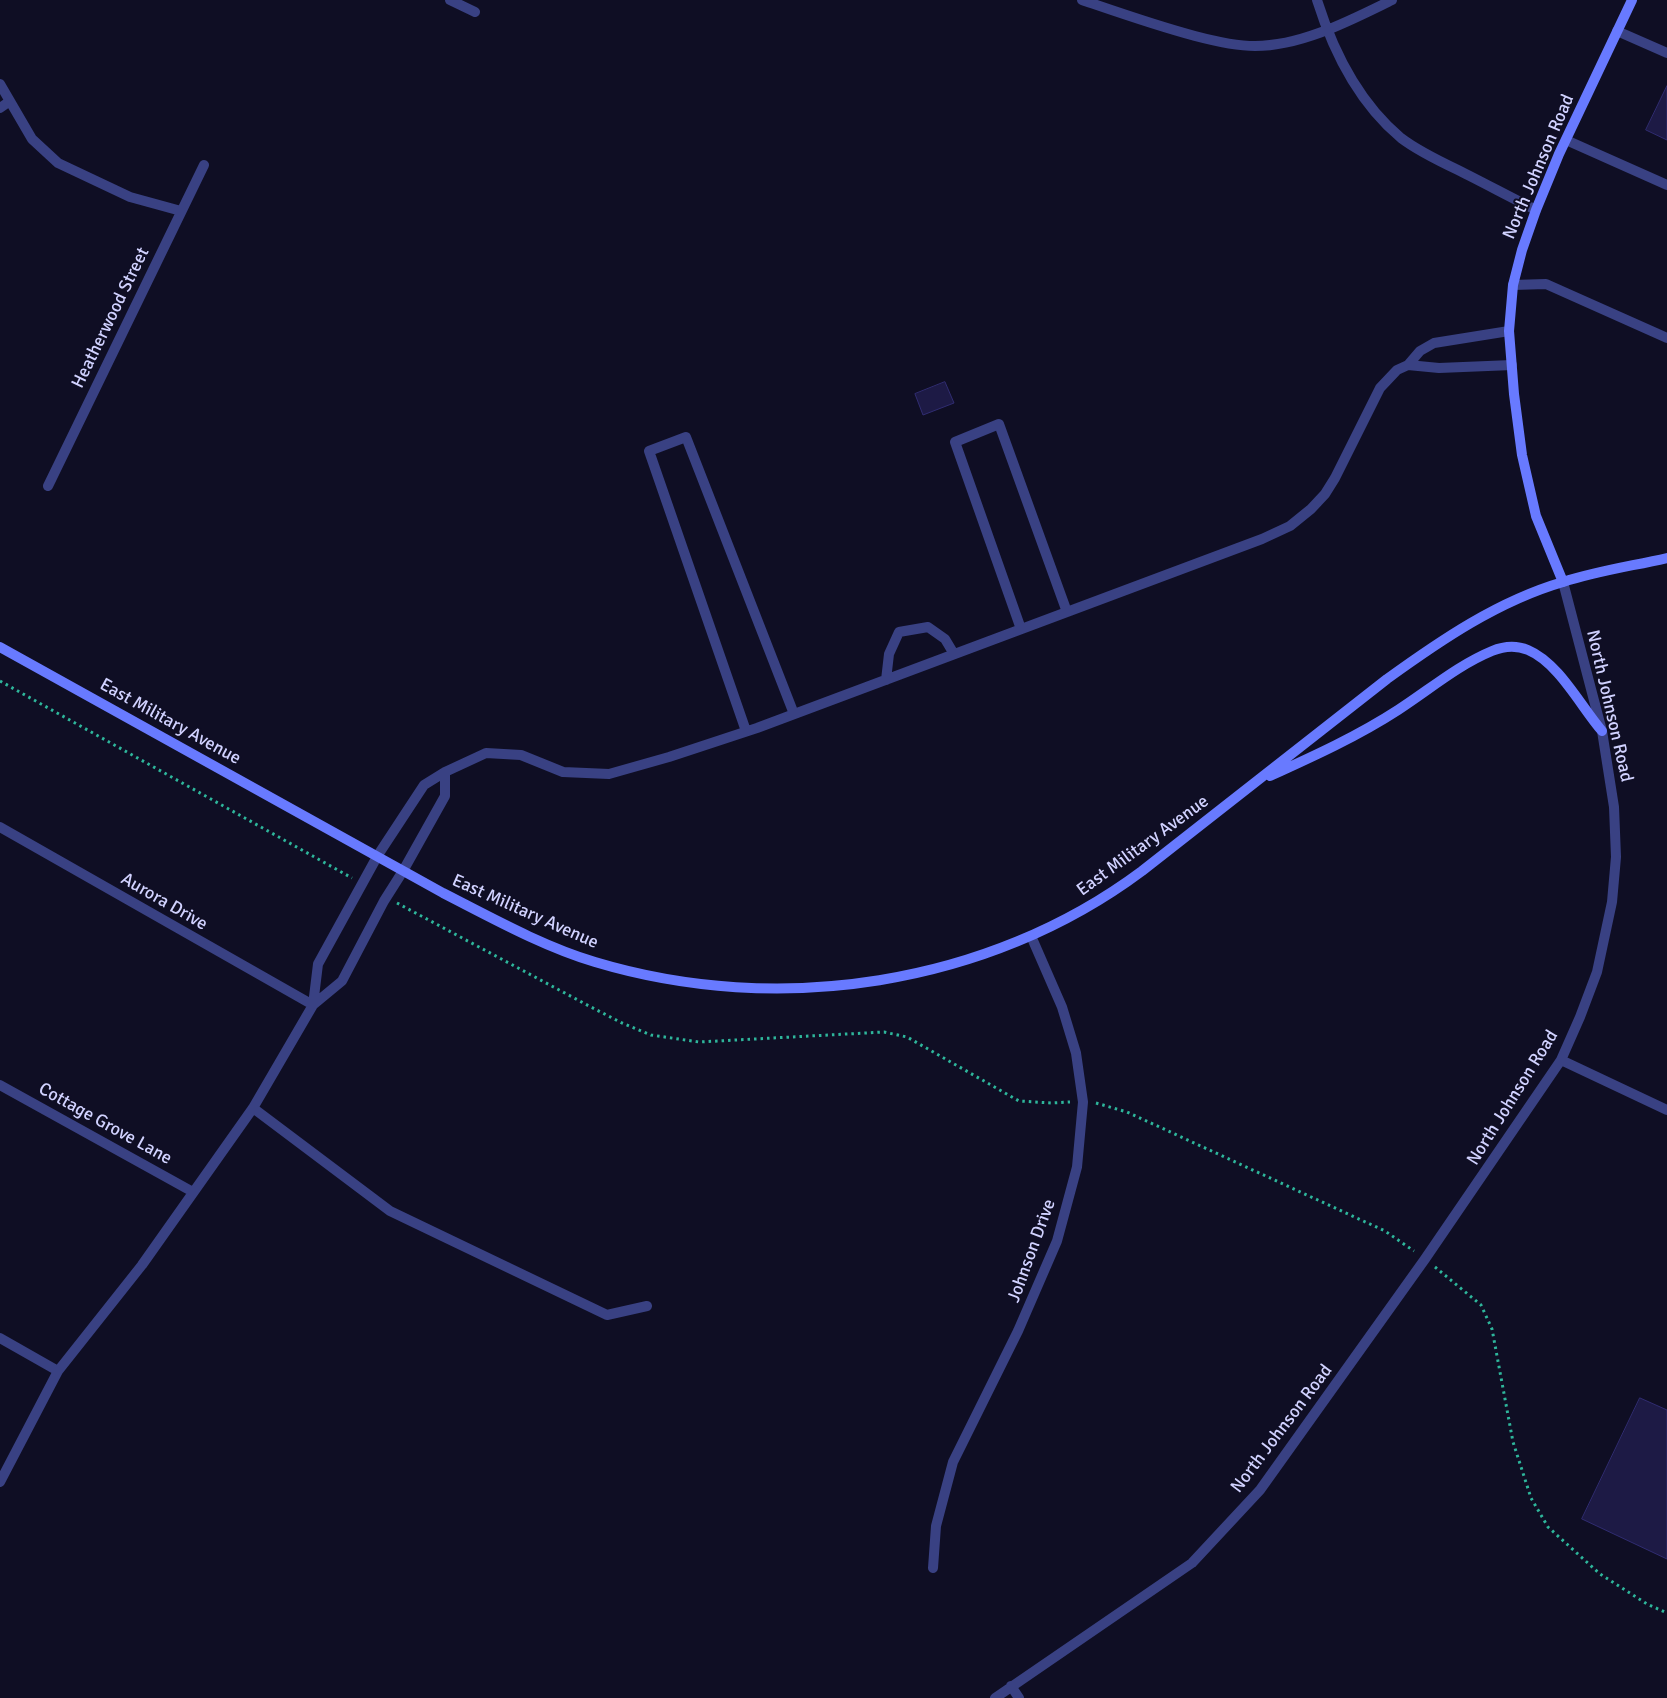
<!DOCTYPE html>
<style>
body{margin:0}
canvas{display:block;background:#0f0e24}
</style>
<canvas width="1667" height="1698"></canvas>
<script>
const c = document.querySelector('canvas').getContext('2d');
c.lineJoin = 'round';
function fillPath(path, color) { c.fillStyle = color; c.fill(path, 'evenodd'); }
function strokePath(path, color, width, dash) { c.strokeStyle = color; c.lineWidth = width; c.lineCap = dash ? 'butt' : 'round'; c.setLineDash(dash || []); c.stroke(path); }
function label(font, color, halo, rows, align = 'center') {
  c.font = font + ' Signika,sans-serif'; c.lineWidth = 4; c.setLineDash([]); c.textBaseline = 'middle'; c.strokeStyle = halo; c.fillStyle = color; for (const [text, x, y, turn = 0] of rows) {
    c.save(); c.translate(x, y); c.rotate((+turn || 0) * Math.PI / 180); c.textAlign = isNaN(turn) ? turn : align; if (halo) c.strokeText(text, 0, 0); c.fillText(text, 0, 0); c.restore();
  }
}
const building = new Path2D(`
 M 1667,86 L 1667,140 L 1646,130 Z
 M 945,382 L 954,403 L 923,415 L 915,394 Z
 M 1640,1398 L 1667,1410 L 1667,1559 L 1582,1519 Z`);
fillPath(building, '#1d1a45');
strokePath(building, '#302c71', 1);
strokePath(new Path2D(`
 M 0,681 L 352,878
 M 397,903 L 589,1006 L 622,1023 L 651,1035 L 699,1042 L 884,1032 L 907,1037 L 1019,1101 L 1051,1103 L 1070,1102
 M 1096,1103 L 1127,1112 L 1385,1231 L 1414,1251
 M 1435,1267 L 1481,1305 L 1492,1329 L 1513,1442 L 1531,1498 L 1548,1527 L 1600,1574 L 1647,1604 L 1667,1613`), '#2eb69b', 3, [2.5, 4]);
strokePath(new Path2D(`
 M 1617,31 L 1667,53
 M 1566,140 L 1667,185
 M 1513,285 L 1546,284 L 1667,338
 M 1408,365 L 1439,368 L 1512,365
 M 1021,629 L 955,442 L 999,424 L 1067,612
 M 886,680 L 889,654 L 899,632 L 928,627 L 945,639 L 954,654
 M 746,731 L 649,451 L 686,437 L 794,714
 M 378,855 L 424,785 L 445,772 L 486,753 L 521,755 L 563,772 L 609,774 L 669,757 L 757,728 L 1262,539 L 1290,526 L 1311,509 L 1325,494 L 1335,478 L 1380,388 L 1397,370 L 1408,365 L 1420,351 L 1434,343 L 1509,331
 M 403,871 L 445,796 L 445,772`), '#394183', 10);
strokePath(new Path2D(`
 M 450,0 L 475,12
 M 1082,0 C 1120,13 1157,26 1195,36 C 1214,41 1235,46 1255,46 C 1302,46 1351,20 1392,0
 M 1317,0 C 1333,51 1359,103 1401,138 C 1418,151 1439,161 1458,170 C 1484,183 1510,197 1536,210
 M 0,84 L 32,139 L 58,163 L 130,197 L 181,211
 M 0,108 L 10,101
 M 48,486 L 204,165
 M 0,827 L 313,1005
 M 313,1005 L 318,964 L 378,855
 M 1561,1060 L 1667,1110
 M 0,1085 L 193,1192
 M 253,1108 L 390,1211 L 607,1315 L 647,1306
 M 0,1338 L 58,1371
 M 0,1482 L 58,1371 L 142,1265 L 253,1108 L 313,1005 L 342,981 L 384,901 L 403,871
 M 933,1568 L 936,1526 L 953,1462 L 1018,1331 L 1057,1241 L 1077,1167 L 1083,1102 L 1076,1053 L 1062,1007 L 1031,936
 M 1011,1686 L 1019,1698
 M 995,1698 L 1192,1563 L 1260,1490 L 1425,1259 L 1561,1060 L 1580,1017 L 1597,972 L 1612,902 L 1616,857 L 1614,807 L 1602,731 L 1563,582`), '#394183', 10);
strokePath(new Path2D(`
 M 1563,582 L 1536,516 L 1522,455 L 1514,394 L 1509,331 L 1513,285 L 1522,250 L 1536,210 L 1559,154 L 1632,0
 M 0,647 L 443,893 C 492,918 542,946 595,962 C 778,1017 988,986 1142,871 L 1387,679 C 1441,640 1498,601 1563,582 C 1597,571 1632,566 1667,558
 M 1270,776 C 1314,756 1358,736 1398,710 C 1429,690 1458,665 1492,651 C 1504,646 1516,645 1528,650 C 1559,663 1581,707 1602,731`), '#687aff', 10);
label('18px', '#d1d2ff', '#0f0e24', [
 ["North Johnson Road",1539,167,-67],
 ["Heatherwood Street",111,318,-64],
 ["North Johnson Road",1609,706,77],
 ["East Military Avenue",170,722,29],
 ["East Military Avenue",1143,846,-36],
 ["Aurora Drive",164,902,30],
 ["East Military Avenue",525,912,24],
 ["North Johnson Road",1513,1098,-58],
 ["Cottage Grove Lane",105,1124,29],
 ["Johnson Drive",1032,1251,-70],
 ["North Johnson Road",1282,1429,-53]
]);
</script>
